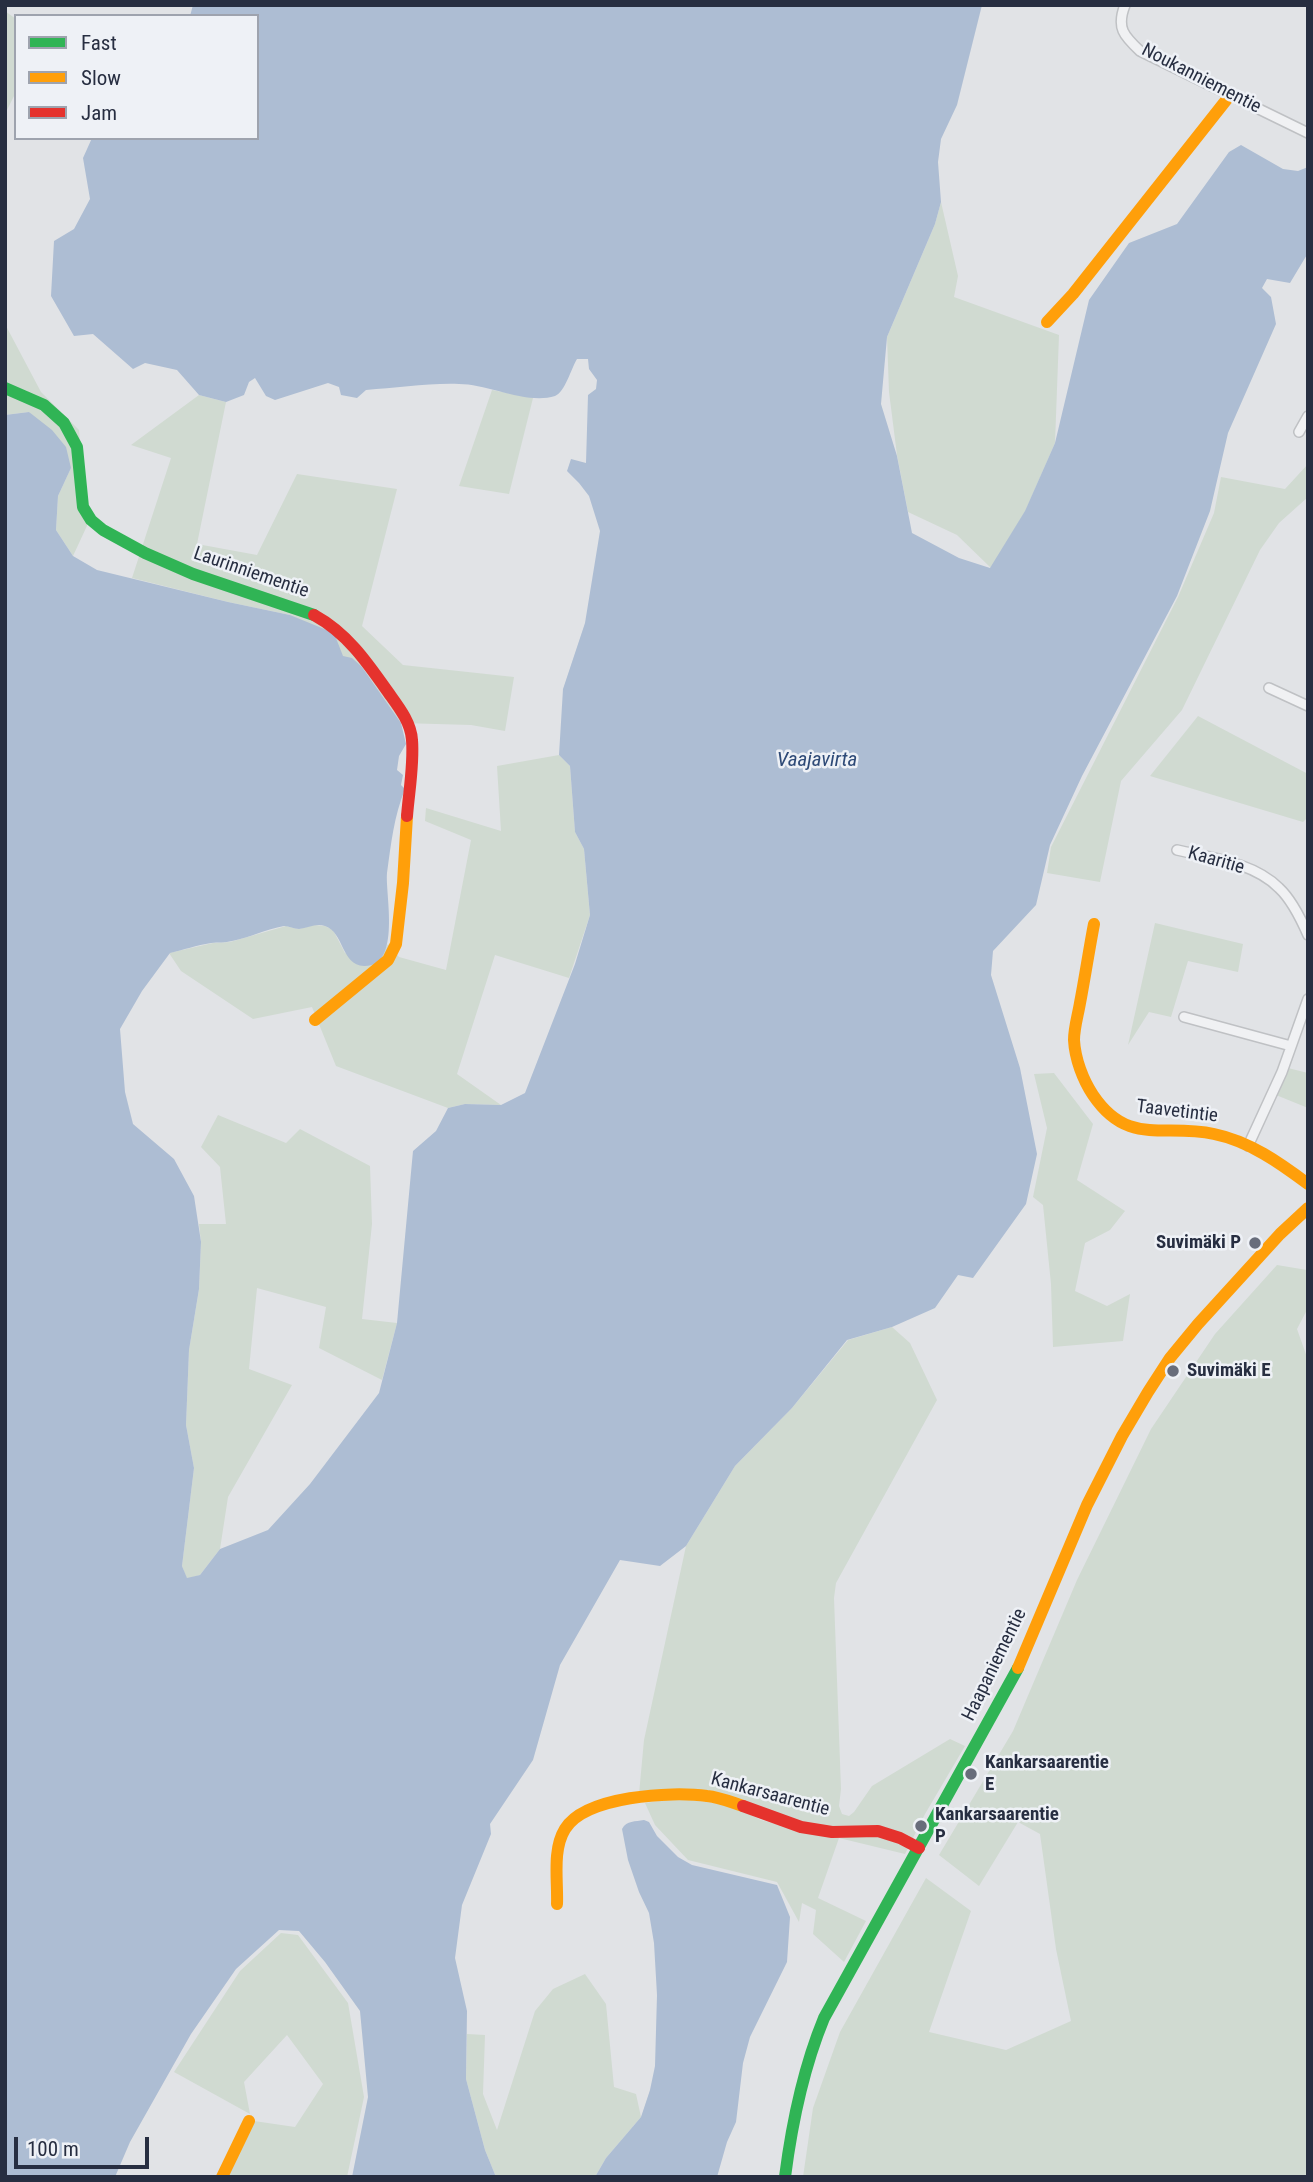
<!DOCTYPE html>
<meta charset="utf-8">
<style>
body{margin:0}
#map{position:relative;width:1313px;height:2182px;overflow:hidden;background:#e1e3e6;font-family:"Roboto Condensed",sans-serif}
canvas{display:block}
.frame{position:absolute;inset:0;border:7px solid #272e41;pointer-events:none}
.legend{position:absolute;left:14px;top:14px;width:245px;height:126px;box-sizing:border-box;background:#eef1f6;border:2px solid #9ea3ae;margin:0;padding:9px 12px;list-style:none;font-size:21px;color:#272e41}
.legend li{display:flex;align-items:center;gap:14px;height:35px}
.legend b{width:35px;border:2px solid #9ea3ae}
.scale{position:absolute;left:14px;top:2137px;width:135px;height:32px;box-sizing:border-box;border:4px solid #272e41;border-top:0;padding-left:9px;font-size:21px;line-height:24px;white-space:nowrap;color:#272e41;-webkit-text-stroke:5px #eef1f6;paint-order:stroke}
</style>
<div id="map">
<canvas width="1313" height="2182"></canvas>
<div class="frame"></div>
<ul class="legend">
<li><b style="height:9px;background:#30b455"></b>Fast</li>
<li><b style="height:9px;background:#ff9f0a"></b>Slow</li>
<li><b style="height:9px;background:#e5322d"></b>Jam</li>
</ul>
<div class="scale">100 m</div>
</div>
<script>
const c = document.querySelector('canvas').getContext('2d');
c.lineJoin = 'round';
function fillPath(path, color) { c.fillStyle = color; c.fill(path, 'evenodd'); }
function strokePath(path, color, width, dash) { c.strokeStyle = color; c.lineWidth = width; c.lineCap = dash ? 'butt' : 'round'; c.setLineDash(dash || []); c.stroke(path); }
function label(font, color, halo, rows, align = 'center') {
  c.font = font + ' "Roboto Condensed",sans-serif'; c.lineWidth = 5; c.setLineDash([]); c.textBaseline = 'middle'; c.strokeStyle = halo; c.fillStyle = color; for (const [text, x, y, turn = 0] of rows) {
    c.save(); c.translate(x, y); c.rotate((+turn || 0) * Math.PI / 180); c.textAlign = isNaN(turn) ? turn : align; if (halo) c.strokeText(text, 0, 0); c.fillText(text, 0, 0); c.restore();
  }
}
fillPath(new Path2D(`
 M 5,11 L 16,19 L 16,92 L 7,110 L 5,121 Z
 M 941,202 L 958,276 L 954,297 L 1059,335 L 1055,443 L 1025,512 L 991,568 L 957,535 L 908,512 L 897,455 L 889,392 L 887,337 L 935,224 Z
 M 5,324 L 41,392 L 79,430 L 84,490 L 92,515 L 73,556 L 56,530 L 58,496 L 71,468 L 29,412 L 5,415 Z
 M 492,390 L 533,398 L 509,494 L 459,486 Z
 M 199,395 L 226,402 L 197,544 L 257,555 L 297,474 L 397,489 L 362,626 L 403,665 L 514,677 L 505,731 L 471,725 L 401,723 L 362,667 L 343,657 L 290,615 L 228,602 L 132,578 L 171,458 L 131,445 Z
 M 1308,464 L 1308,497 L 1279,523 L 1260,550 L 1182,710 L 1121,781 L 1100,882 L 1047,873 L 1051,847 L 1178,597 L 1214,513 L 1221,477 L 1285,489 Z
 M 1198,716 L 1308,774 L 1308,817 L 1303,822 L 1150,776 Z
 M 559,755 L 570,766 L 575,832 L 584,849 L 590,915 L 569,978 L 495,955 L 457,1074 L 501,1105 L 465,1104 L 448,1108 L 336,1066 L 312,1007 L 253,1019 L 181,971 L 169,953 L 213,943 L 230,942 L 286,926 L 298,929 L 314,925 L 325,926 L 333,930 L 345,953 L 379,960 L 388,944 L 399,957 L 446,970 L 471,840 L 425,821 L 426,808 L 501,831 L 497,766 Z
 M 1155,923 L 1243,944 L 1238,972 L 1188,961 L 1171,1017 L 1149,1012 L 1128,1045 Z
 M 1288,1068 L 1308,1073 L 1308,1108 L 1276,1095 Z
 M 1054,1073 L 1093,1124 L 1077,1180 L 1125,1211 L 1110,1230 L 1085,1243 L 1075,1291 L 1107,1306 L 1130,1294 L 1123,1341 L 1053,1347 L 1051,1284 L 1043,1205 L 1033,1197 L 1047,1128 L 1034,1074 Z
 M 218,1115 L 286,1143 L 300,1129 L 370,1166 L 372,1224 L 362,1319 L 397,1323 L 382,1380 L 319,1348 L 326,1307 L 257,1288 L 249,1369 L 292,1385 L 228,1497 L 220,1549 L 200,1575 L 187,1579 L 182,1566 L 194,1468 L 186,1425 L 189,1350 L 199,1289 L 201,1242 L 199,1224 L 226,1224 L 220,1167 L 201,1147 Z
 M 1277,1265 L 1307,1270 L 1308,1275 L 1308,1308 L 1297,1329 L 1308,1360 L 1308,2177 L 803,2177 L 813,2108 L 840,2032 L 926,1878 L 971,1911 L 929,2032 L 1006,2050 L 1071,2021 L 1056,1949 L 1040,1834 L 1018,1822 L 979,1886 L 939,1855 L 1013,1731 L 1077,1580 L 1151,1429 L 1215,1334 Z
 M 892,1327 L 910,1343 L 937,1400 L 836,1583 L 834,1598 L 841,1789 L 839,1806 L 842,1814 L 849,1816 L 854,1812 L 872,1786 L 950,1739 L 965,1746 L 925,1814 L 905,1854 L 839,1838 L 818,1898 L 866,1921 L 844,1962 L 813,1934 L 816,1910 L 802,1903 L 799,1922 L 777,1882 L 688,1860 L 655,1825 L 645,1803 L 680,1798 L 733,1806 L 761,1820 L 806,1832 L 800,1822 L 738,1800 L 639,1794 L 644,1740 L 686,1546 L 735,1466 L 792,1408 L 848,1340 Z
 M 281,1933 L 298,1935 L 348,2003 L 364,2097 L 347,2177 L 232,2177 L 228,2174 L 254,2121 L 295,2127 L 323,2084 L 287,2035 L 244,2082 L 250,2114 L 174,2072 L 240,1971 Z
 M 585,1974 L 606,2004 L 614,2087 L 636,2094 L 641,2117 L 606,2158 L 595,2177 L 496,2177 L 485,2150 L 466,2079 L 467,2034 L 485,2035 L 483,2094 L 497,2130 L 535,2011 L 553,1989 Z`), '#d0dad1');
fillPath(new Path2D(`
 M 193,5 L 982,5 L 957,105 L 941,139 L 938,162 L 941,202 L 935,224 L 887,337 L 881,404 L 897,456 L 912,533 L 959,558 L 990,568 L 1025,511 L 1055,443 L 1089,300 L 1129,243 L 1177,224 L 1229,152 L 1241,145 L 1283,169 L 1298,171 L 1308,167 L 1308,253 L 1290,283 L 1267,279 L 1262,288 L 1271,297 L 1276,324 L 1228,433 L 1210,511 L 1177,596 L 1082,776 L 1050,845 L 1036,905 L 993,951 L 991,975 L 1020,1068 L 1037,1154 L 1026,1204 L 973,1278 L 958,1275 L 935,1308 L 892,1327 L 847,1340 L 792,1408 L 735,1466 L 686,1546 L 660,1566 L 620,1560 L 560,1665 L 533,1760 L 490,1824 L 491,1834 L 462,1905 L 455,1958 L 467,2011 L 466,2079 L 485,2150 L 496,2177 L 352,2177 L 368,2097 L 360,2011 L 325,1962 L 299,1931 L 279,1930 L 236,1969 L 191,2034 L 130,2142 L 115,2177 L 5,2177 L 5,415 L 29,412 L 52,430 L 66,447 L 71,468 L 58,496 L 56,530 L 73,556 L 97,570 L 228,602 L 290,615 L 334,633 L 343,656 L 352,658 L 362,667 L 401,723 L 406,744 L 399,756 L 397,770 L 403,775 L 401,785 L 405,789 C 394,816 391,844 387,873 C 385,894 402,967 364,966 C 341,965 344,932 325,926 C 316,923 308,928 299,929 C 294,929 289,926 284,926 C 266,929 249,938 232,941 C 225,943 218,942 211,943 C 197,945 183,950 170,953 L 142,991 L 120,1029 L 125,1092 L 133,1124 L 174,1159 L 194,1196 L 201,1242 L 199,1289 L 189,1350 L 186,1425 L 194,1468 L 182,1566 L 187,1578 L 200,1575 L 220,1549 L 268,1530 L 310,1484 L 379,1393 L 397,1323 L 413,1151 L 436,1131 L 448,1108 L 465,1104 L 501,1105 L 525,1093 L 575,964 L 590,915 L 584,849 L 575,832 L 570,766 L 559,755 L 563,689 L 585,623 L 600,531 L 589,496 L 579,483 L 567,471 L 571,459 L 586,463 L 588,395 L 596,389 L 597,380 L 589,369 L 588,359 L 577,359 C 571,369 565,392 555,396 C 527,405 488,384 459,384 C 428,383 396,388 366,390 L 357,398 L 341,395 L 339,387 L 328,383 L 275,400 L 266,396 L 255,378 L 249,382 L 244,395 L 226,402 L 199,395 L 177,370 L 145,363 L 133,369 L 93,334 L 74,336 L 51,296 L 54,241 L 74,229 L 90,199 L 83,158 L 92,138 L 257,138 L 257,16 L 190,16 Z
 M 644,1820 L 649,1822 L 657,1836 L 678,1857 L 692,1865 L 777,1885 L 790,1917 L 787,1962 L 750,2037 L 743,2063 L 736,2122 L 727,2142 L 717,2177 L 595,2177 L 606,2158 L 641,2117 L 650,2090 L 655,2066 L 657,1995 L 654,1943 L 649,1913 L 639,1892 L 628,1860 L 622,1829 C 627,1820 635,1822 644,1820 Z`), '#adbdd3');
const street = new Path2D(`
 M 1125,5 C 1116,28 1124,36 1140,51 L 1308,133
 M 1299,432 L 1308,416
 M 1269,688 L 1308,706
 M 1177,850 C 1211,858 1253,862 1279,888 C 1292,900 1301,919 1308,935
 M 1184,1017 L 1291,1046
 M 1248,1146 L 1282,1072 L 1308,999`);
strokePath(street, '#bfc1c4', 12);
strokePath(street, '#f0f1f3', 9);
strokePath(new Path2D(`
 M 5,388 L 44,405 L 64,423 L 77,447 L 83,507 L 91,520 L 103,530 L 145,553 L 193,574 L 314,615
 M 785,2177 C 792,2122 803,2069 824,2018 L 1018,1668`), '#30b455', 12);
strokePath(new Path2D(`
 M 1047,322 L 1073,294 L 1231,94
 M 1094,924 C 1089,950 1085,977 1080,1003 C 1078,1015 1074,1028 1074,1040 C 1075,1059 1083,1080 1093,1095 C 1128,1147 1164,1123 1214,1134 C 1249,1141 1280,1163 1308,1184
 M 315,1020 L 388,960 L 396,944 L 403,883 L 407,816
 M 1018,1668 L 1087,1505 L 1122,1436 L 1148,1392 L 1170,1358 L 1198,1324 L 1280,1234 L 1308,1208
 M 557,1904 C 558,1881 552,1850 565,1829 C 585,1796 671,1791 707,1796 C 719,1797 731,1802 743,1806
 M 222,2177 L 249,2121`), '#ff9f0a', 12);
strokePath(new Path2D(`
 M 314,615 C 347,633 367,662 388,692 C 398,706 411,722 412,740 C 414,764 409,791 407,816
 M 743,1806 L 801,1827 L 832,1832 L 878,1831 L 900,1838 L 919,1848`), '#e5322d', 12);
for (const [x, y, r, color] of [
 [1255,1243,7,"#686d7b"],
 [1173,1371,7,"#686d7b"],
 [971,1774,7,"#686d7b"],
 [921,1826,7,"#686d7b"]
]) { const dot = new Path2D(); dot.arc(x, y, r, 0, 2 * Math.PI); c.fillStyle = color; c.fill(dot); strokePath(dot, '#eef1f6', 2.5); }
label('19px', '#272e41', '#eef1f6', [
 ["Noukanniementie",1201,79,27],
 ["Laurinniementie",251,573,19],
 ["Kaaritie",1216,861,16],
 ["Taavetintie",1177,1112,7],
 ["Haapaniementie",995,1665,-64],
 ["Kankarsaarentie",770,1795,15]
]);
label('bold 19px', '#272e41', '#eef1f6', [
 ["Suvimäki P",1241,1243,"right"],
 ["Suvimäki E",1187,1371],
 ["Kankarsaarentie",985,1763],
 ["E",985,1785],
 ["Kankarsaarentie",935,1815],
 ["P",935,1837]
], 'left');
label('italic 21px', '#2e4a77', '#eef1f6', [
 ["Vaajavirta",817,761]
]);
</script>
